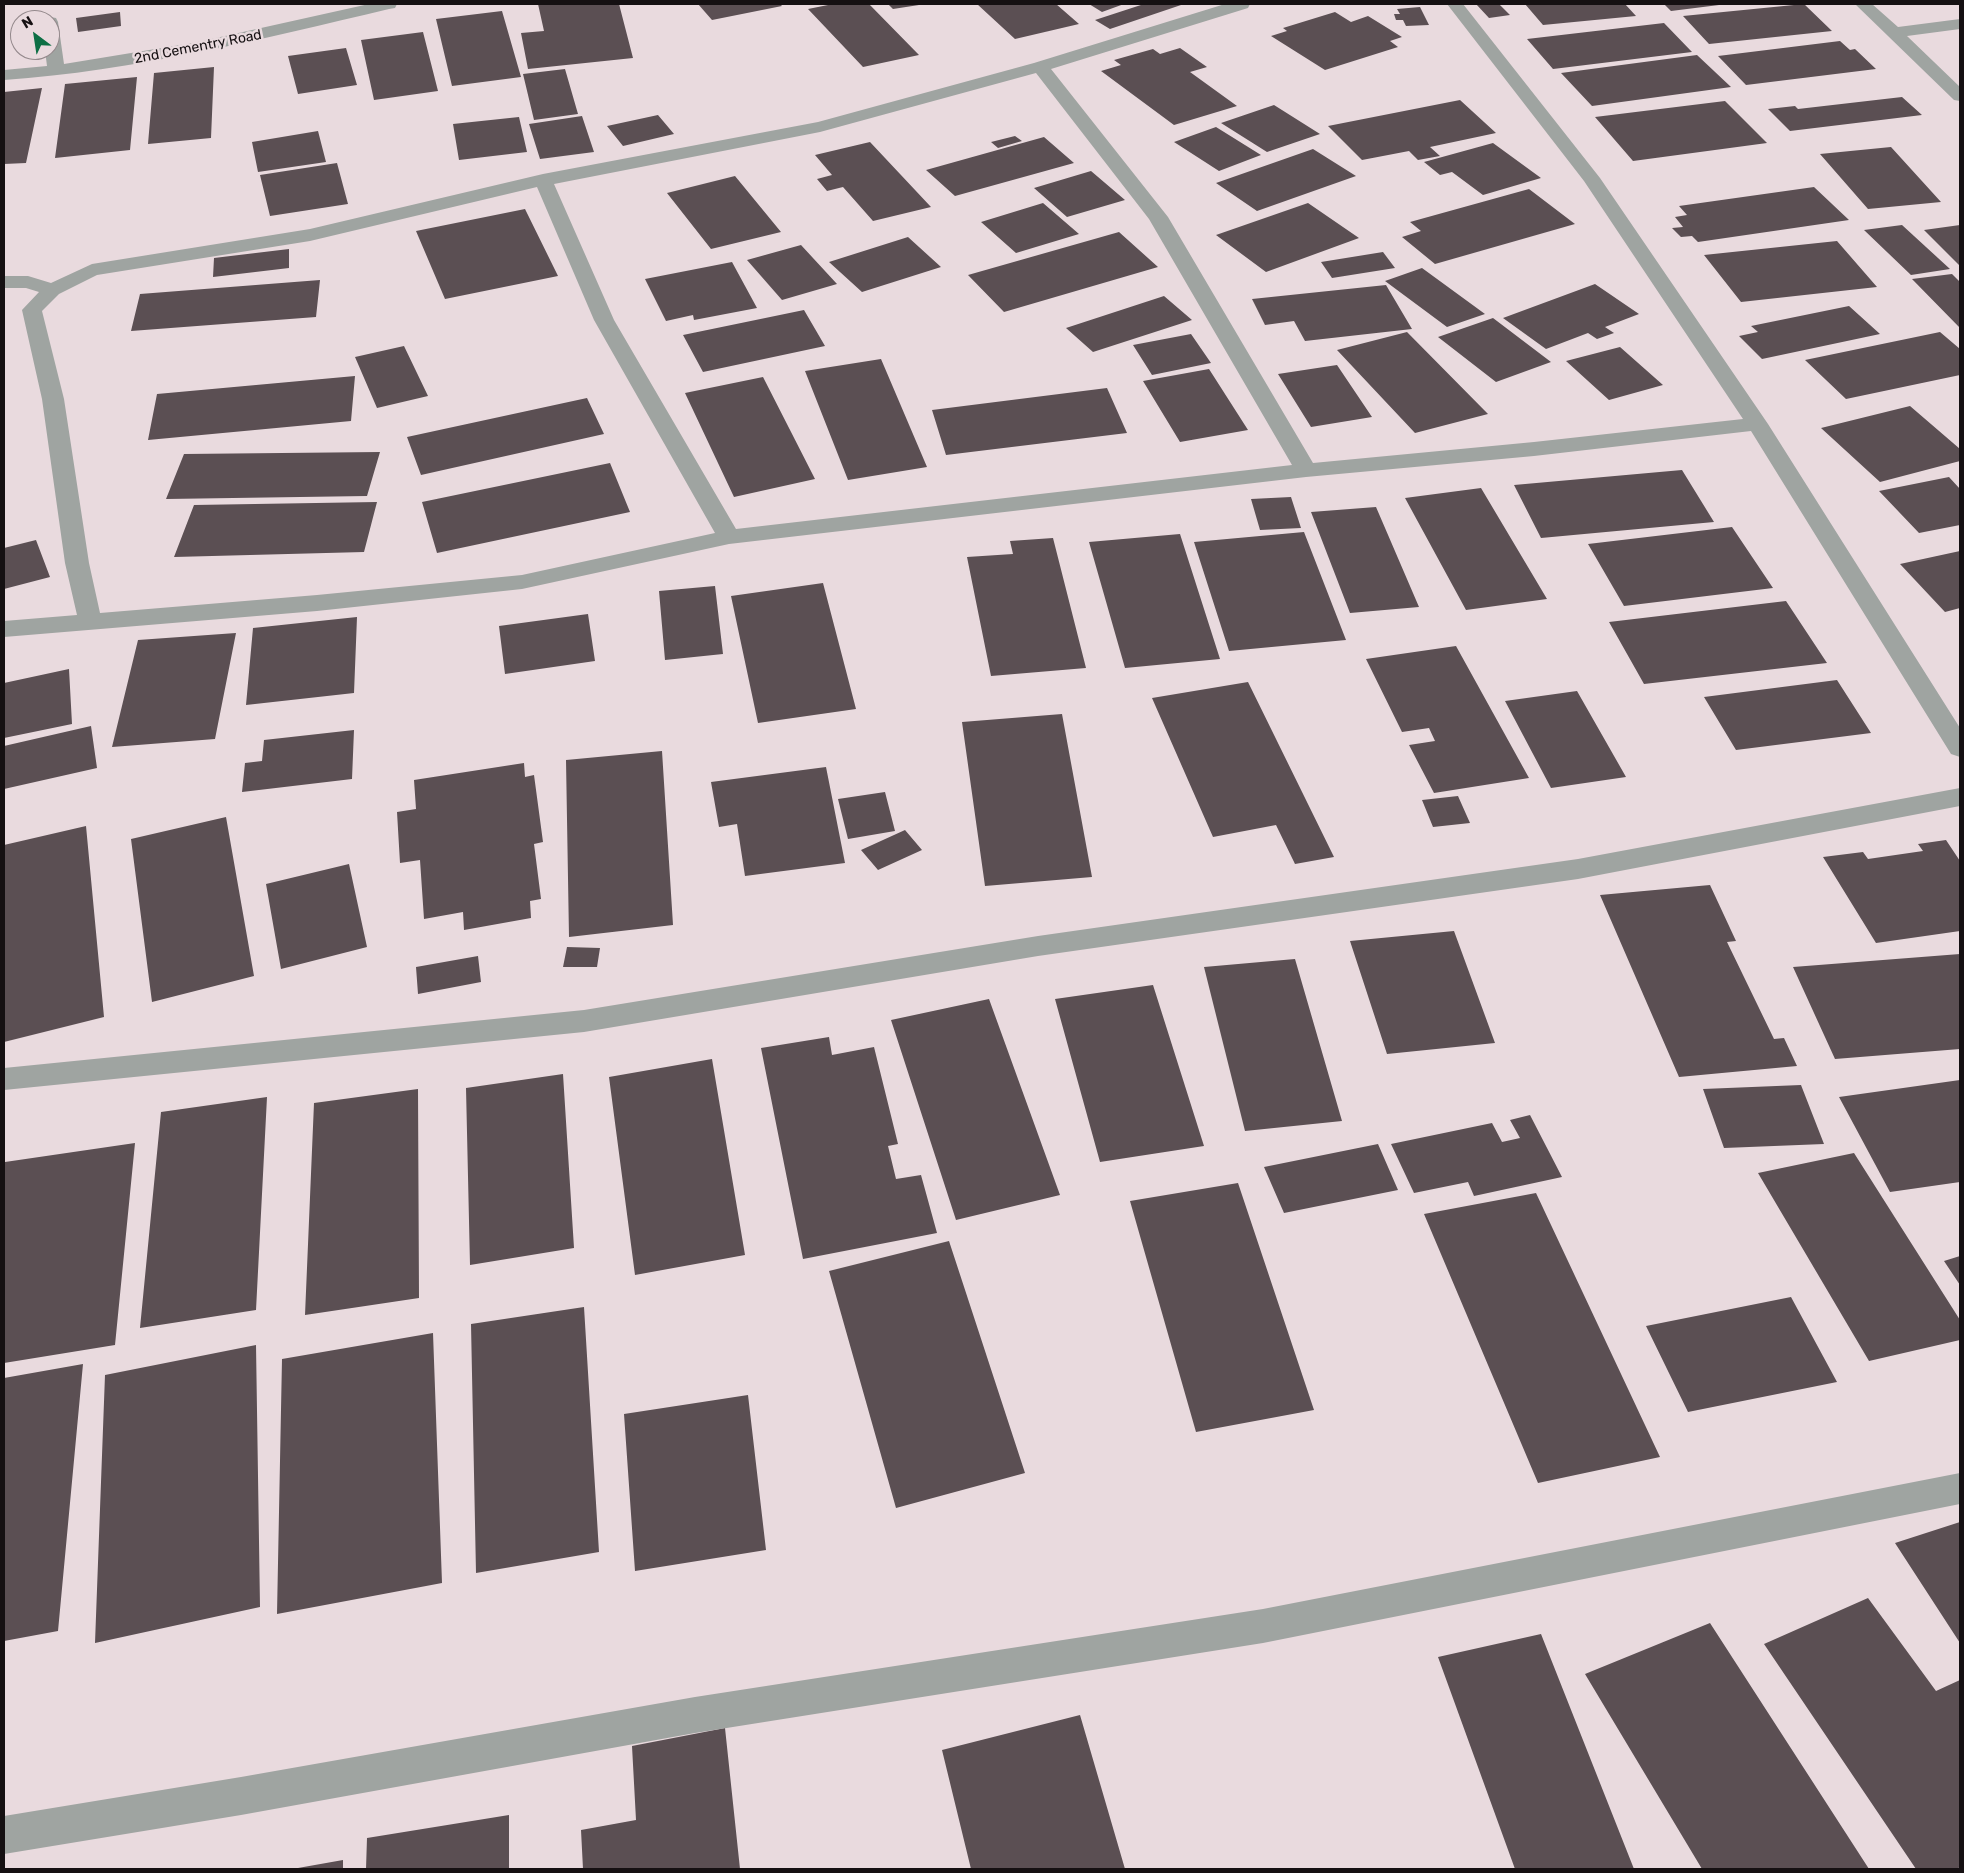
<!DOCTYPE html>
<style>
body{margin:0}
#map{position:relative;width:1964px;height:1873px;overflow:hidden;background:#e9dade;font-family:Rubik,sans-serif}
canvas{display:block}
.frame{position:absolute;inset:0;border:5px solid #151012;pointer-events:none}
.north{position:absolute;left:10px;top:10px;width:50px;height:50px;box-sizing:border-box;background:#e9dade;border:1px solid #94898c;border-radius:50%;rotate:329deg;font-size:14px;font-weight:700;line-height:20px;text-align:center;color:#151012}
.north::after{content:'';display:block;margin:auto;width:18px;height:22px;background:#0d6f45;clip-path:polygon(50% 0,100% 100%,50% 72%,0 100%)}
</style>
<div id="map">
<canvas width="1964" height="1873"></canvas>
<div class="frame"></div>
<div class="north">N</div>
</div>
<script>
const c = document.querySelector('canvas').getContext('2d');
c.lineJoin = 'round';
function fillPath(path, color) { c.fillStyle = color; c.fill(path, 'evenodd'); }
function label(font, color, halo, rows, align = 'center') {
  c.font = font + ' Rubik,sans-serif'; c.lineWidth = 5; c.setLineDash([]); c.textBaseline = 'middle'; c.strokeStyle = halo; c.fillStyle = color; for (const [text, x, y, turn = 0] of rows) {
    c.save(); c.translate(x, y); c.rotate((+turn || 0) * Math.PI / 180); c.textAlign = isNaN(turn) ? turn : align; if (halo) c.strokeText(text, 0, 0); c.fillText(text, 0, 0); c.restore();
  }
}
fillPath(new Path2D(`
 M 538,4 L 619,4 L 633,58 L 528,69 L 521,33 L 544,31 Z
 M 698,4 L 780,4 L 782,6 L 712,20 Z
 M 833,4 L 869,4 L 919,55 L 863,67 L 808,9 Z
 M 888,4 L 919,4 L 919,5 L 893,9 Z
 M 977,4 L 1056,4 L 1079,24 L 1015,39 Z
 M 1089,4 L 1124,4 L 1102,12 Z
 M 1144,4 L 1184,4 L 1110,29 L 1095,20 Z
 M 1476,4 L 1499,4 L 1510,15 L 1489,18 Z
 M 1525,4 L 1625,4 L 1636,16 L 1543,25 Z
 M 1664,4 L 1718,4 L 1719,5 L 1671,11 Z
 M 1804,4 L 1832,31 L 1709,44 L 1683,16 Z
 M 1420,7 L 1429,25 L 1406,26 L 1403,20 L 1396,20 L 1394,14 L 1400,14 L 1397,9 Z
 M 502,11 L 521,77 L 452,86 L 436,19 Z
 M 120,12 L 121,26 L 78,32 L 76,18 Z
 M 1335,12 L 1351,22 L 1368,16 L 1402,37 L 1390,41 L 1398,47 L 1325,70 L 1271,36 L 1287,31 L 1283,28 Z
 M 1664,23 L 1692,52 L 1553,69 L 1527,39 Z
 M 423,32 L 438,91 L 374,100 L 361,40 Z
 M 1840,41 L 1850,50 L 1855,49 L 1876,69 L 1746,85 L 1718,56 Z
 M 346,48 L 357,85 L 298,94 L 288,56 Z
 M 1180,48 L 1207,67 L 1190,72 L 1237,106 L 1174,125 L 1101,71 L 1121,65 L 1114,60 L 1153,49 L 1160,54 Z
 M 1697,55 L 1731,87 L 1592,106 L 1561,73 Z
 M 214,67 L 211,138 L 148,144 L 154,73 Z
 M 565,69 L 578,114 L 534,120 L 523,74 Z
 M 137,77 L 130,150 L 55,158 L 65,84 Z
 M 42,88 L 26,163 L 4,164 L 4,92 Z
 M 1902,97 L 1922,115 L 1790,131 L 1768,109 L 1795,106 L 1798,109 Z
 M 1460,100 L 1496,133 L 1430,147 L 1440,156 L 1418,160 L 1409,151 L 1362,160 L 1328,126 Z
 M 1725,101 L 1767,143 L 1633,161 L 1595,117 Z
 M 1274,105 L 1320,134 L 1267,152 L 1221,123 Z
 M 658,115 L 674,134 L 623,146 L 607,126 Z
 M 582,116 L 594,152 L 540,159 L 529,124 Z
 M 519,117 L 527,152 L 459,160 L 453,124 Z
 M 1216,127 L 1261,155 L 1219,171 L 1174,142 Z
 M 318,131 L 326,162 L 258,172 L 252,142 Z
 M 1015,136 L 1022,141 L 998,148 L 991,142 Z
 M 1044,137 L 1074,163 L 955,196 L 926,170 Z
 M 870,142 L 931,207 L 873,221 L 843,187 L 827,191 L 817,179 L 832,175 L 815,155 Z
 M 1493,143 L 1541,178 L 1483,195 L 1452,172 L 1440,175 L 1424,162 Z
 M 1891,147 L 1941,202 L 1868,209 L 1820,154 Z
 M 1313,149 L 1356,176 L 1257,211 L 1216,183 Z
 M 337,163 L 348,204 L 270,216 L 260,175 Z
 M 1091,171 L 1125,200 L 1067,217 L 1034,188 Z
 M 735,176 L 781,232 L 711,249 L 667,193 Z
 M 1814,187 L 1849,220 L 1698,242 L 1692,236 L 1681,237 L 1672,228 L 1683,227 L 1675,217 L 1687,215 L 1679,206 Z
 M 1529,189 L 1575,224 L 1435,264 L 1402,237 L 1421,231 L 1410,222 Z
 M 1043,203 L 1079,234 L 1016,253 L 981,222 Z
 M 1308,203 L 1359,238 L 1266,272 L 1216,235 Z
 M 525,209 L 558,276 L 445,299 L 416,231 Z
 M 1902,225 L 1950,269 L 1911,275 L 1864,230 Z
 M 1960,225 L 1960,266 L 1924,230 Z
 M 1119,232 L 1158,267 L 1004,312 L 968,275 Z
 M 908,237 L 941,267 L 862,292 L 829,262 Z
 M 1837,241 L 1877,287 L 1741,302 L 1704,255 Z
 M 801,245 L 837,284 L 782,300 L 747,260 Z
 M 289,249 L 289,268 L 213,277 L 214,258 Z
 M 1383,252 L 1395,268 L 1332,278 L 1321,262 Z
 M 732,262 L 757,308 L 694,320 L 693,315 L 666,321 L 645,279 Z
 M 1422,268 L 1485,314 L 1447,327 L 1385,281 Z
 M 1952,274 L 1960,282 L 1960,328 L 1912,279 Z
 M 320,280 L 316,317 L 131,331 L 140,294 Z
 M 1595,284 L 1639,314 L 1605,327 L 1614,333 L 1597,339 L 1588,333 L 1546,349 L 1503,318 Z
 M 1386,285 L 1412,329 L 1305,341 L 1294,321 L 1265,325 L 1252,299 Z
 M 1164,296 L 1192,320 L 1093,352 L 1066,328 Z
 M 1849,306 L 1880,334 L 1762,359 L 1739,336 L 1758,332 L 1751,326 Z
 M 804,310 L 825,346 L 703,372 L 683,335 Z
 M 1493,318 L 1551,362 L 1496,382 L 1438,337 Z
 M 1407,332 L 1488,414 L 1415,433 L 1337,350 Z
 M 1940,332 L 1960,349 L 1960,375 L 1846,399 L 1805,360 Z
 M 1191,334 L 1211,363 L 1152,375 L 1133,345 Z
 M 404,346 L 428,396 L 377,408 L 355,357 Z
 M 1620,347 L 1663,385 L 1609,400 L 1566,361 Z
 M 881,359 L 927,467 L 848,480 L 805,371 Z
 M 1337,365 L 1372,417 L 1311,427 L 1278,374 Z
 M 1209,369 L 1248,430 L 1180,442 L 1143,381 Z
 M 355,376 L 351,421 L 148,440 L 157,394 Z
 M 763,377 L 815,479 L 734,497 L 685,393 Z
 M 1107,388 L 1127,433 L 946,455 L 932,410 Z
 M 587,398 L 604,434 L 421,475 L 407,437 Z
 M 1910,406 L 1960,449 L 1960,461 L 1880,482 L 1821,428 Z
 M 380,452 L 367,496 L 166,499 L 184,454 Z
 M 610,463 L 630,512 L 437,553 L 422,502 Z
 M 1682,470 L 1714,522 L 1541,538 L 1514,485 Z
 M 1949,477 L 1960,489 L 1960,525 L 1919,533 L 1879,491 Z
 M 1481,488 L 1547,599 L 1466,610 L 1405,498 Z
 M 1291,497 L 1301,528 L 1260,530 L 1251,499 Z
 M 377,502 L 364,552 L 174,557 L 194,505 Z
 M 1376,507 L 1419,607 L 1350,613 L 1311,512 Z
 M 1732,527 L 1773,588 L 1624,606 L 1588,544 Z
 M 1304,532 L 1346,640 L 1229,651 L 1194,542 Z
 M 1180,534 L 1220,659 L 1125,668 L 1089,542 Z
 M 1053,538 L 1086,668 L 991,676 L 967,557 L 1013,554 L 1010,541 Z
 M 36,540 L 50,577 L 4,589 L 4,548 Z
 M 1960,551 L 1960,608 L 1945,612 L 1900,564 Z
 M 823,583 L 856,709 L 758,723 L 731,596 Z
 M 715,586 L 723,654 L 665,660 L 659,591 Z
 M 1786,601 L 1827,663 L 1644,684 L 1609,622 Z
 M 588,614 L 595,661 L 505,674 L 499,626 Z
 M 357,617 L 354,693 L 246,705 L 253,628 Z
 M 236,633 L 215,739 L 112,747 L 138,640 Z
 M 1456,646 L 1529,778 L 1434,793 L 1409,745 L 1435,741 L 1429,728 L 1402,732 L 1366,659 Z
 M 69,669 L 72,724 L 4,738 L 4,683 Z
 M 1837,680 L 1871,733 L 1736,750 L 1704,697 Z
 M 1248,682 L 1334,857 L 1295,864 L 1276,825 L 1213,837 L 1152,698 Z
 M 1577,691 L 1626,777 L 1551,788 L 1505,701 Z
 M 1062,714 L 1092,877 L 985,886 L 962,722 Z
 M 91,726 L 97,768 L 4,789 L 4,746 Z
 M 354,730 L 352,779 L 242,792 L 245,763 L 262,761 L 264,740 Z
 M 662,751 L 673,925 L 569,937 L 566,760 Z
 M 524,763 L 525,777 L 534,775 L 543,842 L 534,844 L 541,899 L 530,901 L 531,918 L 464,930 L 463,912 L 424,919 L 420,860 L 400,863 L 397,812 L 416,809 L 414,780 Z
 M 826,767 L 845,863 L 745,876 L 737,824 L 719,827 L 711,782 Z
 M 885,792 L 895,831 L 848,839 L 838,799 Z
 M 1458,796 L 1470,823 L 1433,827 L 1422,800 Z
 M 226,817 L 254,976 L 152,1002 L 131,839 Z
 M 86,826 L 104,1017 L 4,1042 L 4,845 Z
 M 905,830 L 922,850 L 878,870 L 861,850 Z
 M 1946,840 L 1960,861 L 1960,931 L 1876,943 L 1823,857 L 1863,852 L 1868,859 L 1923,851 L 1918,844 Z
 M 349,864 L 367,947 L 281,969 L 266,884 Z
 M 1710,885 L 1736,941 L 1727,942 L 1774,1039 L 1784,1038 L 1797,1066 L 1679,1077 L 1600,895 Z
 M 1454,931 L 1495,1043 L 1387,1054 L 1350,941 Z
 M 567,947 L 600,948 L 597,967 L 563,967 Z
 M 1960,954 L 1960,1049 L 1835,1059 L 1793,967 Z
 M 478,956 L 481,982 L 418,994 L 416,967 Z
 M 1295,959 L 1342,1121 L 1245,1131 L 1204,967 Z
 M 1153,985 L 1204,1146 L 1100,1162 L 1055,999 Z
 M 989,999 L 1060,1195 L 956,1220 L 891,1020 Z
 M 829,1037 L 832,1055 L 874,1047 L 898,1144 L 888,1146 L 896,1179 L 921,1175 L 937,1233 L 803,1259 L 761,1048 Z
 M 712,1059 L 745,1255 L 635,1275 L 609,1077 Z
 M 563,1074 L 574,1248 L 470,1265 L 466,1088 Z
 M 1960,1080 L 1960,1182 L 1890,1192 L 1839,1097 Z
 M 1801,1085 L 1824,1144 L 1724,1148 L 1703,1089 Z
 M 418,1089 L 419,1298 L 305,1315 L 314,1103 Z
 M 267,1097 L 256,1310 L 140,1328 L 161,1112 Z
 M 1530,1115 L 1562,1177 L 1474,1196 L 1468,1182 L 1414,1193 L 1391,1144 L 1492,1123 L 1502,1142 L 1520,1138 L 1510,1120 Z
 M 135,1143 L 115,1345 L 4,1363 L 5,1162 Z
 M 1378,1144 L 1398,1190 L 1284,1213 L 1264,1167 Z
 M 1854,1153 L 1960,1320 L 1960,1340 L 1869,1361 L 1758,1173 Z
 M 1238,1183 L 1314,1410 L 1196,1432 L 1130,1201 Z
 M 1536,1193 L 1660,1457 L 1538,1483 L 1424,1214 Z
 M 949,1241 L 1025,1473 L 896,1508 L 829,1271 Z
 M 1960,1256 L 1960,1285 L 1944,1261 Z
 M 1791,1297 L 1837,1382 L 1688,1412 L 1646,1326 Z
 M 584,1307 L 599,1552 L 476,1573 L 471,1324 Z
 M 433,1333 L 442,1583 L 277,1614 L 282,1359 Z
 M 256,1345 L 260,1607 L 95,1643 L 105,1375 Z
 M 83,1364 L 58,1631 L 4,1641 L 4,1378 Z
 M 748,1395 L 766,1550 L 635,1571 L 624,1414 Z
 M 1960,1522 L 1960,1643 L 1895,1543 Z
 M 1868,1598 L 1936,1691 L 1960,1680 L 1960,1867 L 1957,1869 L 1916,1869 L 1764,1644 Z
 M 1710,1623 L 1869,1869 L 1702,1869 L 1585,1674 Z
 M 1541,1634 L 1634,1869 L 1515,1869 L 1438,1657 Z
 M 1080,1715 L 1125,1869 L 971,1869 L 942,1750 Z
 M 725,1728 L 740,1869 L 583,1869 L 581,1830 L 636,1820 L 632,1746 Z
 M 509,1815 L 509,1869 L 366,1869 L 367,1838 Z
 M 343,1860 L 343,1869 L 298,1869 L 298,1868 Z`), '#5b4f53');
fillPath(new Path2D(`
 M 369,4 L 397,4 L 395,8 L 389,9 C 262,39 134,71 4,80 L 4,70 L 47,66 L 45,50 L 50,50 L 50,20 L 43,20 L 50,17 L 56,18 L 58,22 L 64,64 L 198,42 Z
 M 1225,4 L 1250,4 L 1248,8 L 1051,69 L 1168,217 L 1313,463 L 1534,442 L 1743,419 L 1584,181 L 1447,4 L 1463,4 L 1600,178 L 1768,424 L 1960,728 L 1960,757 L 1951,754 L 1751,431 L 1534,456 L 1306,477 L 729,544 L 522,589 L 317,611 L 4,637 L 4,621 L 77,615 L 65,563 L 42,399 L 22,310 L 39,292 L 26,288 L 4,288 L 4,276 L 28,276 L 51,283 L 92,264 L 310,229 L 543,174 L 818,122 L 1034,63 ZM 1036,73 L 1149,219 L 1292,465 L 736,529 L 614,320 L 554,184 L 820,132 ZM 537,187 L 594,320 L 715,533 L 522,575 L 317,595 L 100,613 L 89,563 L 64,399 L 42,311 L 59,294 L 97,275 L 310,241 Z
 M 1855,4 L 1872,4 L 1898,27 L 1960,19 L 1960,29 L 1907,36 L 1960,87 L 1960,101 L 1954,100 Z
 M 1960,788 L 1960,806 L 1578,879 L 1038,956 L 584,1032 L 4,1090 L 4,1068 L 584,1010 L 1038,936 L 1578,859 Z
 M 1960,1473 L 1960,1504 L 1263,1643 L 695,1733 L 241,1815 L 4,1854 L 4,1816 L 241,1777 L 695,1697 L 1263,1609 Z`), '#9fa4a1');
label('14px', '#151012', '#e9dade', [
 ["2nd Cementry Road",198,47,-11]
]);
</script>
